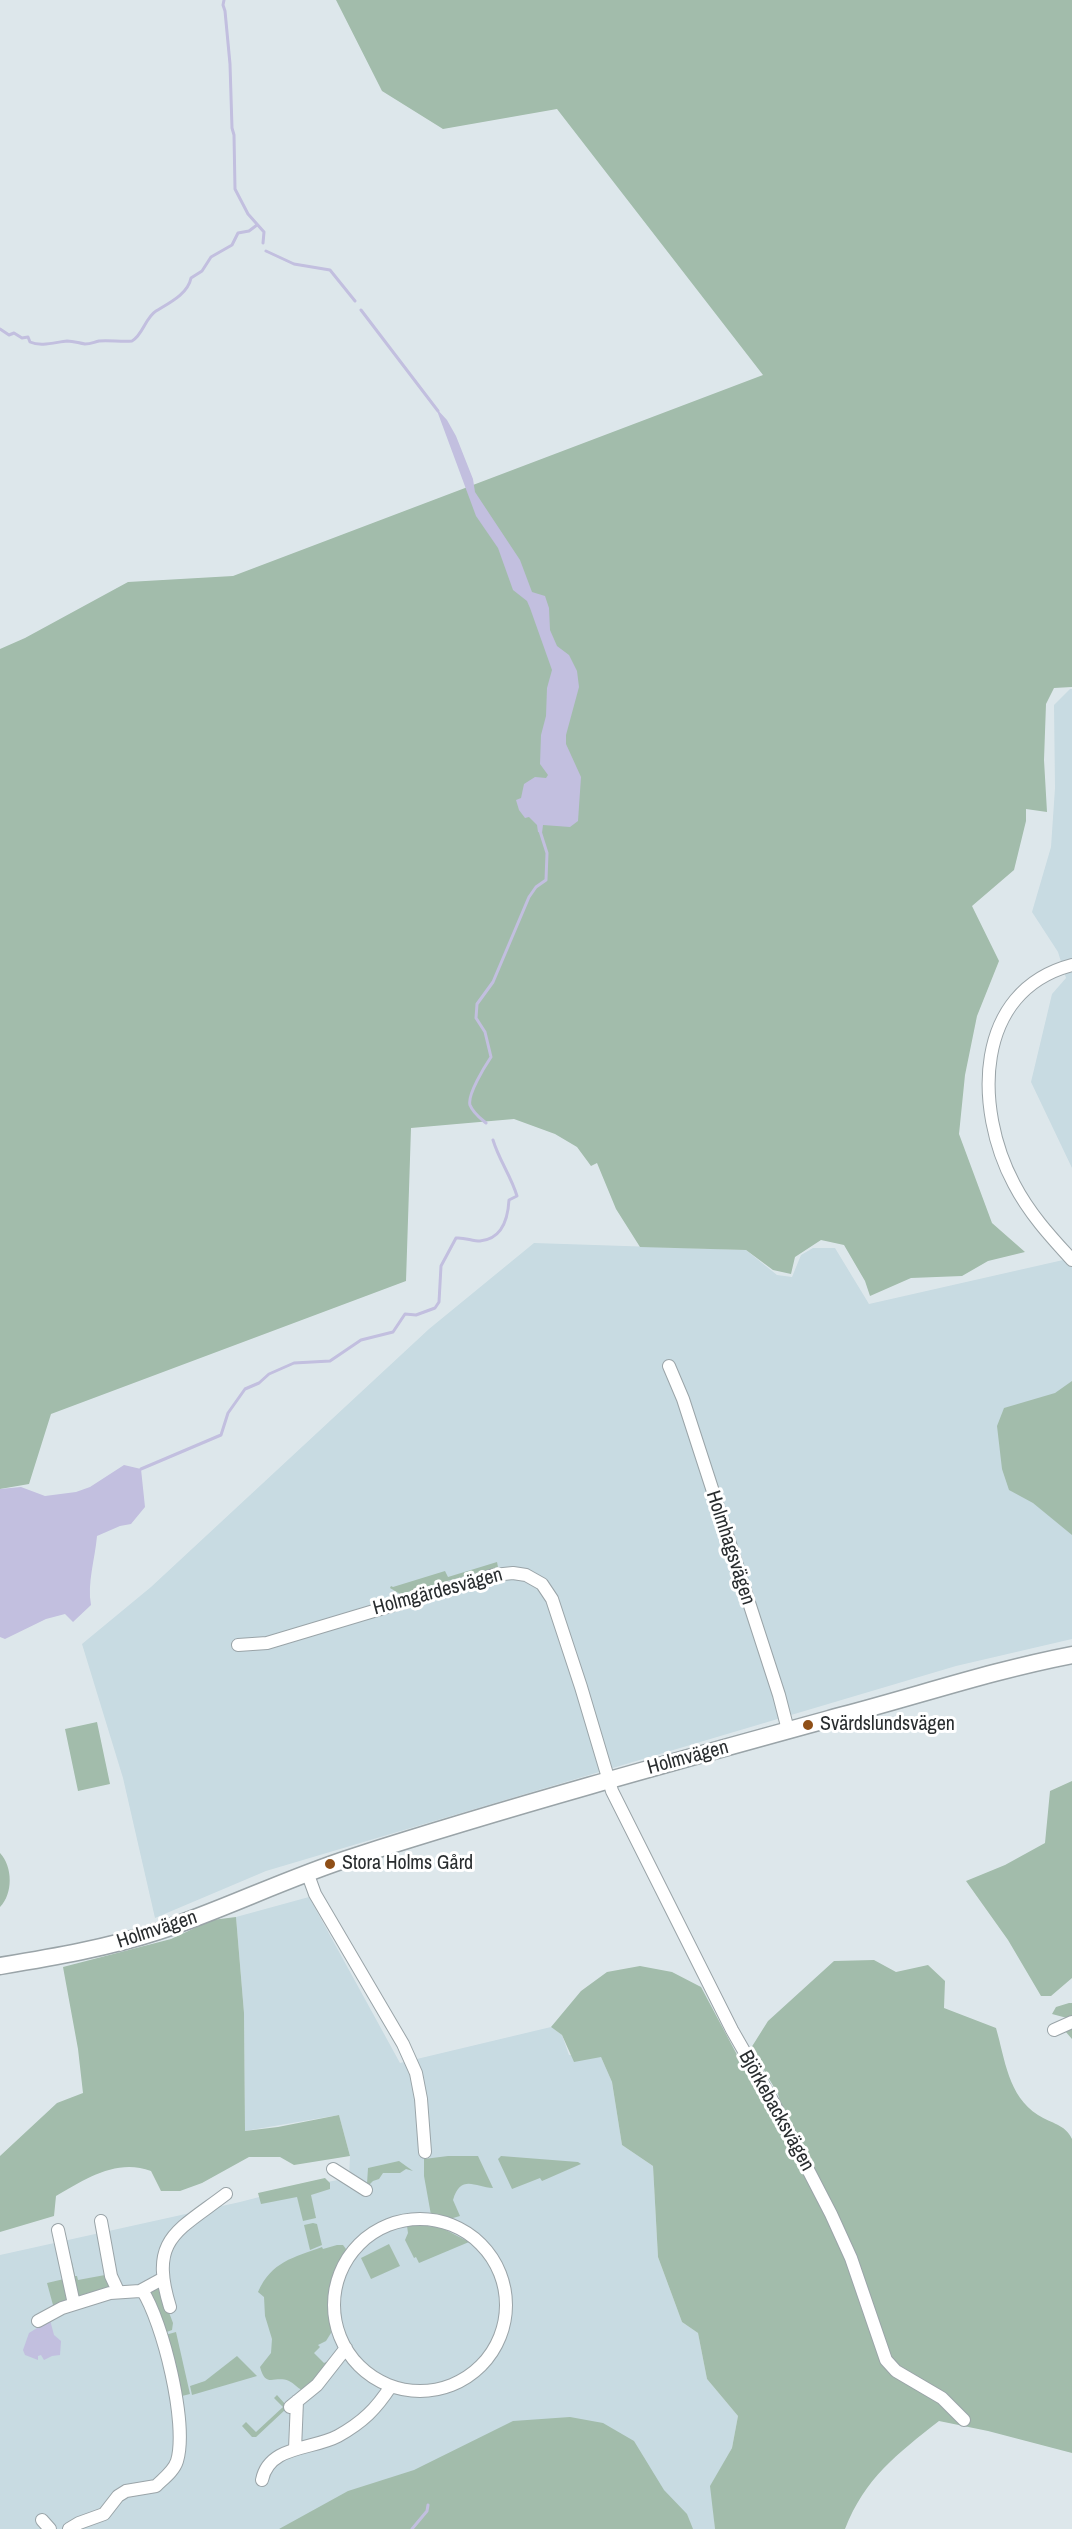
<!DOCTYPE html>
<meta charset="utf-8">
<style>
body{margin:0}
canvas{display:block;background:#dde7eb}
</style>
<canvas width="1072" height="2529"></canvas>
<script>
const c = document.querySelector('canvas').getContext('2d');
c.lineJoin = 'round';
function fillPath(path, color) { c.fillStyle = color; c.fill(path, 'evenodd'); }
function strokePath(path, color, width, dash) { c.strokeStyle = color; c.lineWidth = width; c.lineCap = dash ? 'butt' : 'round'; c.setLineDash(dash || []); c.stroke(path); }
function label(font, color, halo, rows, align = 'center') {
  c.font = font + ' "Archivo Narrow",sans-serif'; c.lineWidth = 6; c.setLineDash([]); c.textBaseline = 'middle'; c.strokeStyle = halo; c.fillStyle = color; for (const [text, x, y, turn = 0] of rows) {
    c.save(); c.translate(x, y); c.rotate((+turn || 0) * Math.PI / 180); c.textAlign = isNaN(turn) ? turn : align; if (halo) c.strokeText(text, 0, 0); c.fillText(text, 0, 0); c.restore();
  }
}
fillPath(new Path2D(`
 M 1070,689 L 1072,689 L 1072,1168 L 1031,1082 L 1052,994 L 1066,978 L 1058,952 L 1032,912 L 1051,847 L 1055,788 L 1054,705 Z
 M 534,1243 L 746,1250 L 777,1275 L 792,1277 L 801,1255 L 813,1248 L 835,1248 L 869,1304 L 1072,1258 L 1072,1639 L 956,1666 L 266,1871 L 155,1918 L 123,1778 L 82,1644 L 151,1587 L 429,1329 Z
 M 309,1897 L 400,2063 L 551,2027 L 562,2035 L 569,2055 L 601,2057 L 612,2082 L 622,2145 L 653,2166 L 658,2257 L 682,2322 L 698,2333 L 707,2379 L 738,2416 L 732,2448 L 711,2486 L 715,2529 L 0,2529 L 0,2255 L 240,2202 L 294,2188 L 349,2178 L 350,2156 L 339,2115 L 245,2131 L 244,2013 L 236,1917 Z`), '#c8dbe2');
fillPath(new Path2D(`
 M 336,0 L 1072,0 L 1072,687 L 1054,688 L 1046,704 L 1044,760 L 1047,812 L 1026,809 L 1026,821 L 1014,870 L 972,906 L 999,961 L 977,1016 L 965,1075 L 959,1134 L 992,1223 L 1025,1252 L 988,1261 L 962,1276 L 911,1278 L 870,1296 L 865,1281 L 844,1245 L 821,1240 L 795,1257 L 791,1274 L 773,1270 L 746,1250 L 640,1247 L 616,1209 L 597,1163 L 591,1166 L 577,1147 L 555,1134 L 514,1119 L 411,1128 L 406,1281 L 51,1414 L 29,1484 L 0,1489 L 0,649 L 25,638 L 128,582 L 233,576 L 763,375 L 557,109 L 443,129 L 382,91 Z
 M 1072,1381 L 1072,1535 L 1033,1503 L 1009,1490 L 1002,1469 L 997,1426 L 1004,1408 L 1055,1393 Z
 M 497,1562 L 498,1567 L 400,1594 L 390,1588 L 391,1586 L 393,1587 L 445,1571 L 448,1577 Z
 M 97,1722 L 110,1784 L 78,1791 L 65,1729 Z
 M 1072,1781 L 1072,1978 L 1051,1996 L 1041,1996 L 1008,1940 L 966,1881 L 1005,1865 L 1045,1843 L 1050,1791 Z
 M 0,1853 C 13,1867 13,1894 0,1907 Z
 M 236,1917 L 244,2013 L 245,2131 L 278,2127 L 339,2115 L 350,2156 L 294,2165 L 280,2157 L 249,2157 L 202,2183 L 180,2191 L 161,2191 L 151,2171 C 117,2158 85,2179 56,2196 L 54,2216 L 0,2232 L 0,2156 L 57,2103 L 83,2093 L 78,2049 L 63,1967 L 171,1939 L 212,1920 Z
 M 874,1960 L 896,1972 L 928,1965 L 945,1981 L 944,2008 L 996,2028 C 1005,2059 1008,2096 1038,2115 C 1052,2124 1065,2124 1072,2139 L 1072,2453 L 988,2431 L 939,2421 C 897,2454 865,2478 845,2529 L 715,2529 L 710,2486 L 732,2448 L 738,2416 L 707,2379 L 698,2333 L 682,2322 L 658,2257 L 653,2166 L 622,2145 L 612,2082 L 601,2057 L 574,2062 L 562,2035 L 551,2027 L 581,1991 L 607,1972 L 640,1966 L 672,1972 L 701,1987 L 743,2066 L 768,2107 L 782,2110 L 778,2094 L 751,2048 L 768,2021 L 834,1961 Z
 M 1069,2003 L 1072,2003 L 1072,2039 L 1065,2031 L 1067,2018 L 1052,2014 L 1056,2007 Z
 M 448,2156 L 478,2156 L 493,2188 C 476,2188 461,2173 453,2200 L 460,2216 L 446,2220 L 431,2215 L 424,2176 L 424,2159 Z
 M 501,2156 L 578,2162 L 581,2164 L 542,2181 L 540,2178 L 512,2189 L 498,2159 Z
 M 399,2161 L 413,2171 L 406,2169 L 400,2173 L 383,2173 L 379,2179 L 373,2181 L 369,2185 L 367,2184 L 368,2168 Z
 M 325,2178 L 330,2183 L 330,2189 L 311,2195 L 316,2218 L 303,2221 L 297,2197 L 261,2204 L 258,2193 Z
 M 313,2223 L 317,2224 L 322,2245 L 310,2250 L 304,2225 Z
 M 420,2225 L 442,2228 L 469,2242 L 419,2263 L 416,2257 L 414,2258 L 405,2240 L 408,2233 L 407,2226 Z
 M 389,2244 L 400,2266 L 371,2279 L 361,2258 Z
 M 337,2245 L 343,2245 L 346,2249 L 332,2284 L 329,2303 L 331,2333 L 326,2341 L 318,2345 L 320,2347 L 314,2353 L 324,2363 L 329,2361 L 324,2373 L 302,2390 C 297,2388 294,2383 289,2381 C 274,2375 266,2389 260,2367 L 271,2353 L 272,2339 L 265,2316 L 264,2297 L 258,2292 C 272,2261 293,2258 322,2247 L 323,2249 Z
 M 72,2262 L 75,2276 L 77,2276 L 78,2280 L 105,2275 L 112,2286 L 78,2298 L 68,2263 Z
 M 64,2279 L 68,2299 L 66,2303 L 56,2306 L 53,2305 L 47,2283 Z
 M 159,2286 L 173,2323 L 172,2330 L 164,2333 L 148,2295 L 149,2289 Z
 M 176,2332 L 190,2394 L 178,2397 L 165,2335 Z
 M 237,2356 L 257,2376 L 192,2395 L 190,2386 L 205,2381 Z
 M 277,2395 L 285,2404 L 286,2409 L 256,2437 L 252,2437 L 242,2426 L 246,2422 L 256,2432 L 283,2407 L 274,2398 Z
 M 570,2417 L 603,2423 L 634,2441 L 664,2490 L 687,2514 L 693,2529 L 279,2529 L 348,2491 L 414,2470 L 513,2421 Z`), '#a2bcab');
fillPath(new Path2D(`
 M 436,408 L 447,420 L 456,436 L 473,479 L 475,492 L 520,560 L 532,592 L 545,596 L 549,608 L 550,630 L 557,646 L 569,655 L 577,671 L 579,687 L 566,735 L 566,744 L 581,777 L 578,821 L 570,827 L 543,825 L 542,833 L 538,832 L 537,825 L 529,817 L 525,818 L 519,810 L 516,800 L 521,798 L 524,784 L 535,777 L 546,778 L 548,775 L 540,764 L 541,735 L 546,716 L 547,688 L 552,670 L 530,608 L 527,601 L 513,590 L 498,548 L 476,516 Z
 M 124,1465 L 141,1469 L 145,1507 L 131,1524 L 120,1526 L 97,1536 C 95,1559 87,1583 91,1605 L 73,1622 L 65,1614 L 46,1619 L 5,1639 L 0,1637 L 0,1489 L 21,1487 L 45,1496 L 76,1492 L 90,1487 Z
 M 50,2320 L 54,2335 L 61,2341 L 60,2355 L 52,2356 L 44,2360 L 41,2355 L 38,2356 L 38,2360 L 25,2355 L 23,2350 L 29,2333 Z`), '#c2bfdf');
strokePath(new Path2D(`
 M 224,0 L 223,5 L 225,11 L 230,64 L 232,128 L 234,135 L 235,189 L 248,214 L 264,232 L 263,243
 M 266,251 L 294,264 L 330,270 L 355,301
 M 361,310 L 438,411
 M 0,329 L 9,335 L 14,333 L 22,338 L 28,337 L 30,342 C 41,347 56,342 67,341 C 74,341 78,343 85,344 C 91,344 94,342 99,341 C 109,340 122,342 132,341 C 143,335 145,318 156,311 C 169,303 188,294 191,278 L 202,271 L 211,257 L 232,245 L 238,233 L 249,231 L 257,225
 M 486,1123 C 480,1118 473,1113 470,1105 C 467,1095 485,1066 491,1057 L 485,1032 L 476,1018 L 477,1004 L 493,982 L 529,897 L 536,887 L 546,880 L 547,853 L 540,831
 M 141,1469 L 221,1435 L 228,1413 L 245,1389 L 259,1383 L 269,1374 L 294,1363 L 330,1361 L 361,1340 L 393,1332 L 405,1314 L 416,1315 L 435,1308 L 439,1302 L 441,1266 L 456,1238 C 464,1237 472,1241 480,1241 C 502,1239 508,1218 509,1200 L 517,1196 C 511,1176 499,1160 493,1140
 M 412,2529 L 427,2511 L 428,2505`), '#c2bfdf', 3);
const street = new Path2D(`
 M 1072,965 C 973,991 974,1109 1014,1184 C 1029,1213 1050,1236 1072,1260
 M 669,1366 L 683,1399 L 779,1695 L 788,1730
 M 238,1645 L 267,1643 L 494,1575 L 513,1573 L 526,1575 L 542,1584 L 552,1599 L 581,1687 L 612,1791 L 732,2030 L 772,2100 L 831,2214 L 851,2258 L 886,2360 L 896,2371 L 942,2398 L 964,2420
 M 307,1872 L 315,1894 L 403,2044 L 416,2073 L 421,2099 L 425,2152
 M 1054,2030 L 1072,2022
 M 333,2169 L 366,2190
 M334 2305a86 86 0 1 1 172 0a86 86 0 1 1-172 0Z
 M 101,2221 L 111,2276 L 118,2291
 M 58,2230 L 74,2304
 M 170,2307 C 149,2239 176,2232 226,2194
 M 38,2321 L 62,2308 L 110,2293 L 140,2291 L 162,2279
 M 290,2407 L 317,2385 L 346,2348
 M 295,2449 L 297,2401
 M 262,2480 C 269,2445 312,2450 338,2436 C 363,2422 376,2409 391,2386
 M 42,2520 L 50,2529
 M 69,2529 L 79,2523 L 104,2514 L 118,2496 L 126,2491 L 156,2486 C 163,2479 174,2471 177,2461 C 188,2424 163,2322 142,2290`);
const secondary = new Path2D(`
 M 0,1966 C 54,1957 107,1948 159,1931 C 225,1909 287,1878 353,1857 C 515,1805 680,1760 844,1715 C 920,1695 994,1670 1072,1655`);
strokePath(street, '#9aa4a8', 14);
strokePath(secondary, '#9aa4a8', 19);
strokePath(street, '#fff', 12);
strokePath(secondary, '#fff', 16);
for (const [x, y, r, color] of [
 [808,1725,6,"#8f4f17"],
 [330,1864,6,"#8f4f17"]
]) { const dot = new Path2D(); dot.arc(x, y, r, 0, 2 * Math.PI); c.fillStyle = color; c.fill(dot); strokePath(dot, '#fff', 2); }
label('20px', '#292d2f', '#fff', [
 ["Holmhagsvägen",730,1548,72],
 ["Holmgärdesvägen",438,1592,-15],
 ["Holmvägen",688,1758,-15],
 ["Holmvägen",157,1930,-18],
 ["Björkebacksvägen",776,2111,61]
]);
label('20px', '#292d2f', '#fff', [
 ["Svärdslundsvägen",820,1725],
 ["Stora Holms Gård",342,1864]
], 'left');
</script>
